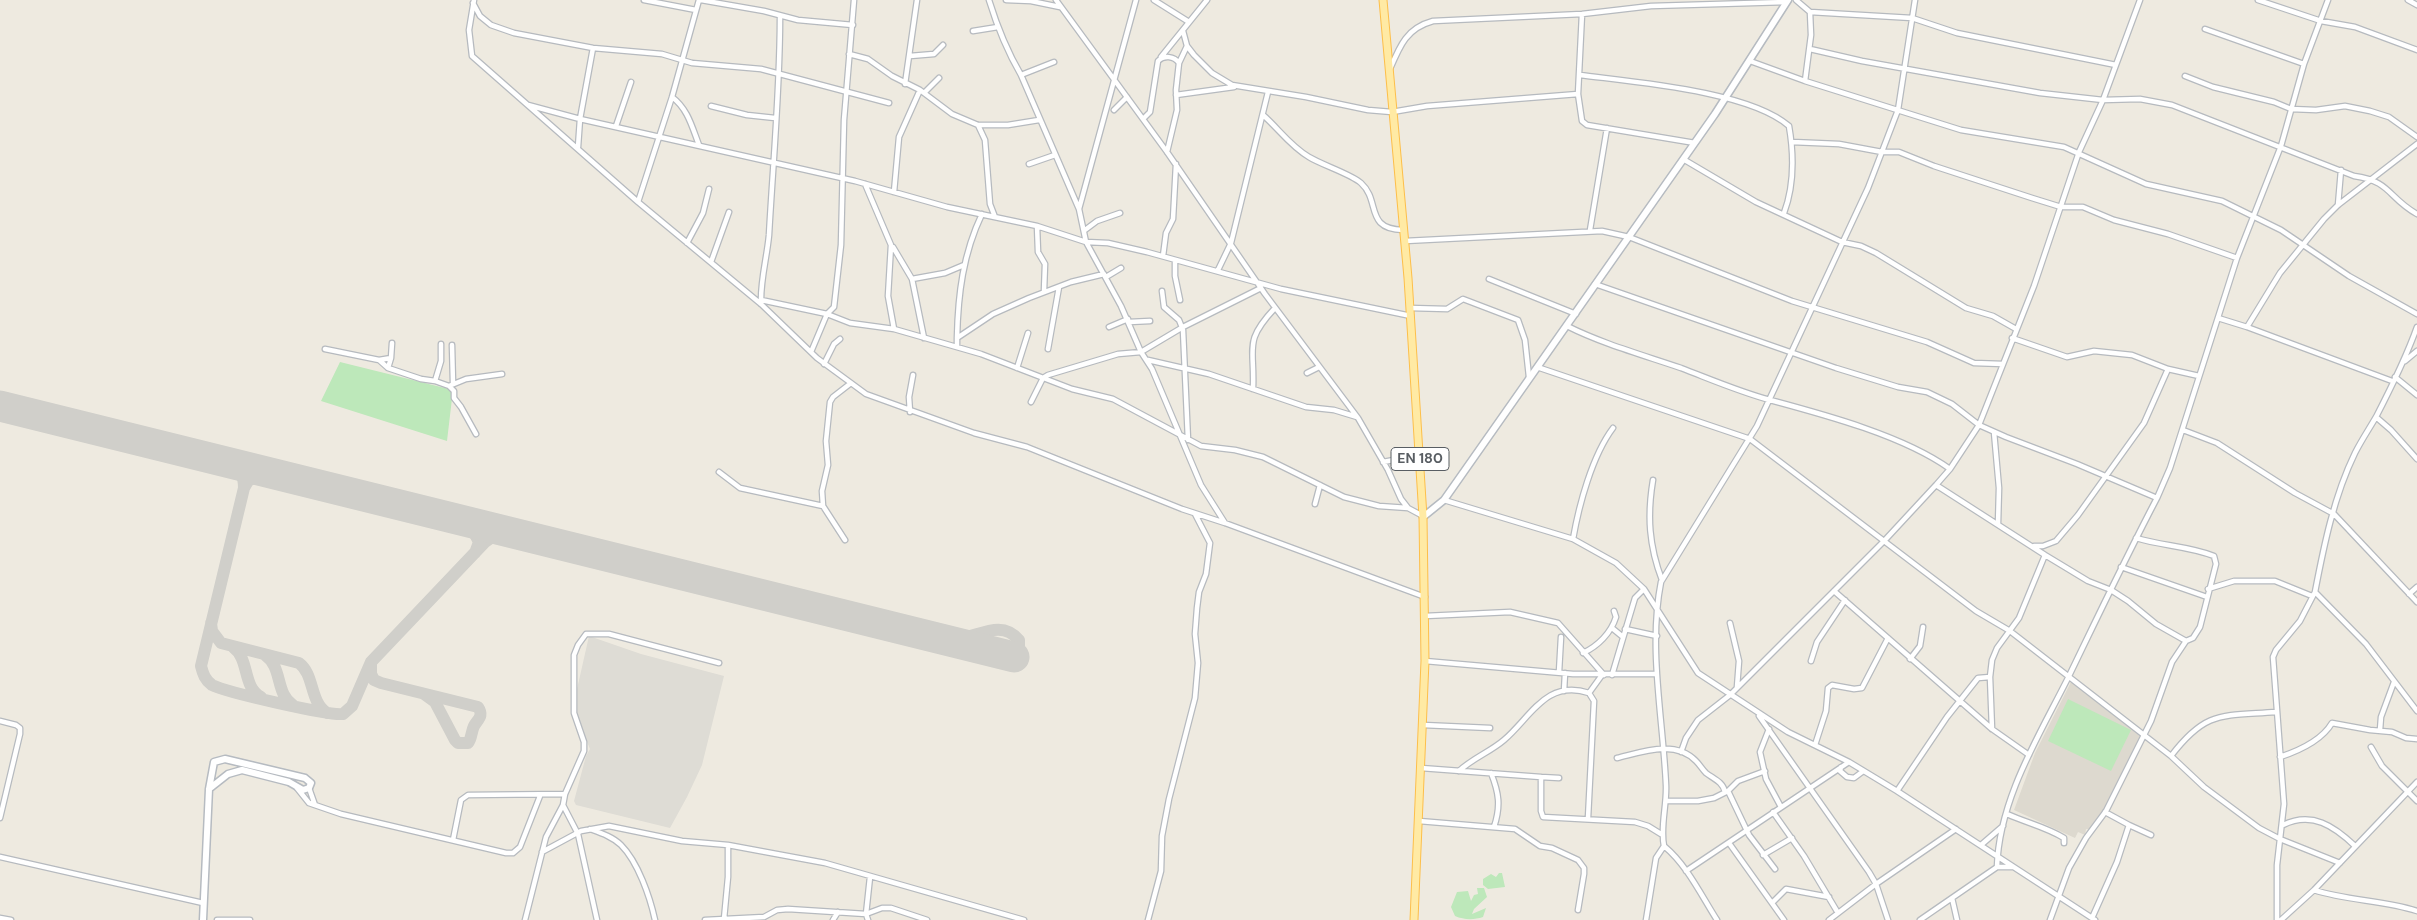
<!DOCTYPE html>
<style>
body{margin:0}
canvas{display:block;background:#eeeae0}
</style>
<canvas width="2417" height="920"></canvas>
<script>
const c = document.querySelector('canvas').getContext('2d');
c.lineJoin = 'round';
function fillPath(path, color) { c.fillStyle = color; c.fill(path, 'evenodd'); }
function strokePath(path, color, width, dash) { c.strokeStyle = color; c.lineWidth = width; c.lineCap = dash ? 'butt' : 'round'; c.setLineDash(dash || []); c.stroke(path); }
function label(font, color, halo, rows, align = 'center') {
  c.font = font + ' "DM Sans",sans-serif'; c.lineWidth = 4; c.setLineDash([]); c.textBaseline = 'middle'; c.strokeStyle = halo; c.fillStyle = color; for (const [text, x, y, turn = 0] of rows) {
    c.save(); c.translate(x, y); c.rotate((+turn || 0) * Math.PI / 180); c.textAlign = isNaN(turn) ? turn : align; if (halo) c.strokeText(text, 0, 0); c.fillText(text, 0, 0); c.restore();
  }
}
fillPath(new Path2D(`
 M 589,636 L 641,654 L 724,676 L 702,765 L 687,797 L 670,828 L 576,805 L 574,801 L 586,756 L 590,749 L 575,713 L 575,698 Z`), '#dedcd5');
fillPath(new Path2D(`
 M 2072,680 L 2144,735 L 2105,812 L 2092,830 L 2086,829 L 2085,835 L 2078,832 L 2075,838 L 2014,810 L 2035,753 Z`), '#ddd9cf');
fillPath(new Path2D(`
 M 340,362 L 453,390 L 447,441 L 321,401 Z
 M 2068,699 L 2131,730 L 2111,771 L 2048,741 Z
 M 1499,873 L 1502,873 L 1505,887 L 1488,889 L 1483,885 L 1483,879 L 1491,874 L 1496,877 Z
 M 1477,888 L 1484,888 L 1487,897 L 1474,909 L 1472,914 L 1486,908 L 1483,917 C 1474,920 1464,920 1455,916 L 1451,907 L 1457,892 L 1468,891 L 1471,901 L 1474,895 L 1478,894 Z`), '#bde8ba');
strokePath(new Path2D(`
 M 229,462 C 240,469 244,475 244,488
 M 266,472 L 248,481 L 244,488 L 201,666 C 203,674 205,680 212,685 C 225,692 330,716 343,714 L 352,706 L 371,662 L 485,542 L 495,535 L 512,532
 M 468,521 L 479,542 L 475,553
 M 211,623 L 212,631 L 221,643 L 299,663 C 315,675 309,701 327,713
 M 944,639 C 950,639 958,639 964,638 C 984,633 1003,621 1019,640 L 1019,652 L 1014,657
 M 233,647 C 250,659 242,687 261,697
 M 265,655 C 283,667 275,694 293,705
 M 371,663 L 371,674 L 374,680 L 381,683 L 478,707 C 484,716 478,719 474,726 C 471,732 472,738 468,743 L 458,743 L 455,740 L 435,702 L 424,694`), '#d0cfca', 12);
strokePath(new Path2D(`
 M 0,406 L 1014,657`), '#d0cfca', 31);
const street = new Path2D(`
 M 474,0 L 469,30 L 472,56 L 638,202 L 761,304 L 817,358 L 866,394 L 974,433 L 1027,447 L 1182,509 L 1225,523 L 1425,597
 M 644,0 L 696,10
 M 701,0 L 764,11 L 798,20 L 853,25
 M 989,0 C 997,26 1007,51 1021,75 L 1079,209 L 1086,242 L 1121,306 L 1141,352 L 1152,369 L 1201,485 L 1225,523
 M 1006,0 L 1031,1 L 1060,7
 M 1056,0 L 1167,152 L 1265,294 L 1358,418 L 1388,470 L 1401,499 L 1408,508 L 1423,516
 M 1154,0 L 1189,22
 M 1796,0 L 1810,12 L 1811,35 L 1805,81
 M 2258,0 L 2321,21 L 2355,27 L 2417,50
 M 2408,0 L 2417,5
 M 473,3 L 480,16 L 491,25 L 514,33 L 593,48 L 662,54 L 692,63 L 761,69 L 889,103
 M 1810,12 L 1912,18 L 1957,33 L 2116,65
 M 1582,14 L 1578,94 L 1582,121 L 1587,125 L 1695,143
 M 2205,29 L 2304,64
 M 973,31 L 998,27
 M 1183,31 L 1187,46 L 1194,55 L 1212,73 L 1232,85 L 1306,97 L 1368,110 L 1392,112 L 1427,106 L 1578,94
 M 1810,49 L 1862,61 L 2040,93 L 2103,100 L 2140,99 L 2172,105 L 2354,176 C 2391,181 2388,198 2417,214
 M 849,54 L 868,59 L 892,76 L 920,90 L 952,114 L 978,125 L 1008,125 L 1039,120
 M 910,56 L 934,54 L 943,45
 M 1161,57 L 1207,0
 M 1750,61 L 1805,81 L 1961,130 L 2064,147 L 2146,184 L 2222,201 L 2281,230 L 2349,276 L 2417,314
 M 1179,63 L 1187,46
 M 1390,69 C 1400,45 1407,28 1433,21 L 1582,14 L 1651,6 L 1787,2
 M 1021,75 L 1054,62
 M 1580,75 C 1634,82 1749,91 1789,126 C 1794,155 1794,186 1784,213
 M 2185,76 L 2213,87 L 2274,102 L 2291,109 L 2316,110 L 2345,106 L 2370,111 L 2389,117 L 2417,137
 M 905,84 L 917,0
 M 924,93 L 939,78
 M 1176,95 L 1234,87
 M 672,97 C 688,109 692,127 699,145
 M 528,105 L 580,119 L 855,181 L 947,207 L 1037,226 L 1086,242 L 1108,243 L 1147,252 L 1281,289 L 1411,316
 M 711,106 L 747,115 L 775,118
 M 1114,110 L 1127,97
 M 1263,115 C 1279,129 1290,146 1309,157 C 1322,165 1351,174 1361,183 C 1381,201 1364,229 1403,230
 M 1143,119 L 1150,112 L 1158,61 C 1164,55 1174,56 1179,63 L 1176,90 L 1177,110 L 1167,152
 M 978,125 L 985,140 L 990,204 L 995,217
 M 616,126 L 631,82
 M 1792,142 L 1839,144 L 1882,152 L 1899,152 L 1934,166 L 2032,198 L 2061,207 L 2083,207 L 2114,220 L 2168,234 L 2237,258
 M 578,147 L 580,119 L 593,48
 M 1683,159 L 1756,202 L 1842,242 L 1861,246 L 1876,253 L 1966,308 L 1993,316 L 2016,329
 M 1029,164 L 1055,155
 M 865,184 L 891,245 L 888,296 L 894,329
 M 894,192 L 899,137 L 920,90
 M 638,202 L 672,97 L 699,0
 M 2338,205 L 2341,170
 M 1079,209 L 1136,0
 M 1037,226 L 1038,252 L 1045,264 L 1044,291
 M 1085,230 L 1097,221 L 1120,213
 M 1590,230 L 1607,128
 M 1405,241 L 1602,231 L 1629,237 L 1792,301 L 1927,342 L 1974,363 L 2003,364
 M 687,243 L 703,213 L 709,189
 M 893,247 L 912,279 L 924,338
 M 1163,256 L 1166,233 L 1173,219 L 1176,164
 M 1175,260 L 1175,276 L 1180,300
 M 711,262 L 729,212
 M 1218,270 L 1231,243 L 1268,92
 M 1106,277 L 1121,268
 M 912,279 L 945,273 L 964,265
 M 1489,279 L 1576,314
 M 1595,284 L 1836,368 L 1898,387 L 1927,392 L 1952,404 L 1979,425 L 2006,437 L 2077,464 L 2157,498
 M 1162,291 L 1164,307 L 1179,320 L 1183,330 L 1188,440
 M 761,300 C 761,277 767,257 769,235 C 773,163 780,90 780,17
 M 761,304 L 761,300 L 827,314 L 834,307 L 841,245 L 844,120 L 854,0
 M 1410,308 L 1447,309 L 1463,299 L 1518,320 L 1525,340 L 1529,377
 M 2218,318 L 2247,327 L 2392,381
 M 1129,322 L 1150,321
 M 1567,326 C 1603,344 1643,355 1681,368 C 1710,379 1740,392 1770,400 C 1826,415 1904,436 1950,469
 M 1109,327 L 1128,319
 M 2247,327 L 2280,273 L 2324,219 L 2338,205 L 2417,144
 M 2417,327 C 2406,358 2391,388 2376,417 C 2369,429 2361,441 2355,453 C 2334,496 2324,545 2315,592 L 2366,644 L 2417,711
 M 957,338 C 958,294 963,254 982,214
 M 2012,338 L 2067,357 L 2094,351 L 2132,355 L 2168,369 L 2199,376
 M 441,344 L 441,361 L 435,381 L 449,386
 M 452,345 L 453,383
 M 957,346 L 957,338 L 993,314 L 1029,298 L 1071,282 L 1104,274
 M 325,349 L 379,360 L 388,368 L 421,379 L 435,381
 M 1048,349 L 1059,287
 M 811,352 L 827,314 L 850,323 L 894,329 L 981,354 L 1072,389 L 1113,399 L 1201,446 L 1235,450 L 1263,457 L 1344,497 L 1379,506 L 1408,508
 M 391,358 L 392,343
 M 379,360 L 391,358 L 388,368
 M 1148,360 L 1209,374 L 1306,407 L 1334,410 L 1357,417
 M 2405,361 L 2417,351
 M 824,364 L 834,344 L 840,339
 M 1537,367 L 1750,439 L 1976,611 L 2010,631 L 2171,756 L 2204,787 L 2259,828 L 2280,839 L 2340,863
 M 1017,368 L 1028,333
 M 1307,373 L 1319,367
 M 2395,377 L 2417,395
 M 1253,389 C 1255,347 1243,342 1275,308
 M 1031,402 L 1043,378 L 1048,375 L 1118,354 L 1141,352 L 1183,327 L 1261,288
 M 910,412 L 909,397 L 913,375
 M 2376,417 L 2391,430 L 2417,459
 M 2183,430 L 2217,443 L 2295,493 L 2334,514 L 2417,602
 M 1994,432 L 1999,488 L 1998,524
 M 476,434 L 461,407 L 454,398 L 454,391 L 449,386 L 466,379 L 502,374
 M 1383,462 L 1420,455
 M 719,472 L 740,488 L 823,506
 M 1653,480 C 1647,516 1649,546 1662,580
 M 1936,485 L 2045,555 L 2088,581 L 2111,590 L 2128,601 L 2156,624 L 2186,641
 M 1444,500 L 1573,539 L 1616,563 L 1644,589 L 1698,673 L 1788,732 L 1849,762 L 1897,791 L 2095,920
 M 1315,504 L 1320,485
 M 1573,539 C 1579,505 1592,456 1613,428
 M 845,540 L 823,506 L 822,491 L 828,465 L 826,441 L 830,402 L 833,397 L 851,383
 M 2034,546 L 2043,546 L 2056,541 L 2078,515 L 2144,423 L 2168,369
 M 2121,567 L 2207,597
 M 2208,589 L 2234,581 L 2275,581 L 2312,596
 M 1834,591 L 1992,729 L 2029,755
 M 2409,594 L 2417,587
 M 1425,616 L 1510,612 L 1558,623 L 1604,675
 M 1730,623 L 1739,661 L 1737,687
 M 1612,628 L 1623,637
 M 1625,629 L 1657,636
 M 1583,653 C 1598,646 1611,633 1616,617 L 1614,611
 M 1910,659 L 1920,646 L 1923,627
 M 1425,661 L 1573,674 L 1656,674
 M 1811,661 L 1817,642 L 1845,600
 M 1559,672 L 1561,637
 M 1612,675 L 1635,598 L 1644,589
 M 1564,691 L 1565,673
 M 1759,716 L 1869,872 L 1876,884 L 1888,920
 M 0,721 L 16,725 L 20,728 L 20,734 L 0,818
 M 1423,725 L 1490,728
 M 1769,729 L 1760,752 L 1766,779 L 1781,807
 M 1992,729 L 1990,677 L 1992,660 L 1997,648 L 2019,618 L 2045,555
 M 2380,730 L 2381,717 L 2394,682
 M 1815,745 L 1826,711 L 1828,688 L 1832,685 L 1854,689 L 1862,688 L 1888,638
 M 2371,747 L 2382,766 L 2417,801
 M 1681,752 L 1686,738 L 1698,720 L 1730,695 L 1885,540 L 1936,485 L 1950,469 L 1979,425 L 2034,286 L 2079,152 L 2103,100 L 2140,0
 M 2171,756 C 2206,710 2222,716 2276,712
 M 2280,757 C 2298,751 2322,740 2332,723 L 2370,730 L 2392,732 L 2406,738 L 2417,739
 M 1617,758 C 1642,752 1675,739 1696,761 C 1700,765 1702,769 1706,773 C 1714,779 1723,782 1725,792
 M 1841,767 L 1840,771 L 1847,777 L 1854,778 L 1862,772
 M 1421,768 L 1541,777 L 1541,811 L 1543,817 L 1635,822 L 1648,826 L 1661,834
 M 1459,771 C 1473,758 1490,752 1504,740 C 1531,717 1546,679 1589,693 L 1602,675
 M 1491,773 C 1499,793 1501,806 1494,827
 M 1541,777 L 1559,778
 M 297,788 L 309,803 L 341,814 L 506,853 L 513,853 L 520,847 L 540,796
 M 309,788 L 315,805
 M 1728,791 L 1749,835 L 1775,869
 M 1897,791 L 1947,717 L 1978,678 L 1990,677
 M 1666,801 L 1698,801 L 1714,798 L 1728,791 L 1738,781 L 1765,771
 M 563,805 L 578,834 L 597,920
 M 1773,812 L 1804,856 L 1838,913
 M 2105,812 L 2129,825
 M 2007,814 C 2027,823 2046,827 2064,838 L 2064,843
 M 1588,818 L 1594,701 L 1589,693
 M 1419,821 L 1515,829 L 1540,846 L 1552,848 L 1578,860 L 1584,868 L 1584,874 L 1578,910
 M 2283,825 C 2312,811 2334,826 2355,846
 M 590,829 C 601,833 613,837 621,845 C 638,862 650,897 655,920
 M 453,840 L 461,800 L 468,795 L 565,794
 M 1729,843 L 1784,920
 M 1981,845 L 2003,826
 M 1664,846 C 1687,865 1701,895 1717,920
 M 542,852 L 581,831 L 609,826 L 682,841 L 728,845 L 825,863 L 1024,920
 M 1763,855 L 1792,838
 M 0,857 L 203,903
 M 1997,867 C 1999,799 2039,736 2069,676 C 2098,616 2126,557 2157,498 L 2170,468 L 2237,258 L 2281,146 L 2304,64 L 2328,0
 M 1686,871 L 1849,762
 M 2314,890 C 2348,901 2383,900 2417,911
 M 1952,898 L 1957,920
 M 1772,903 L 1786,889 L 1829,897
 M 0,918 L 11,920
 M 2092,918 L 2117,862 L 2129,825 L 2151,835
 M 724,919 L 728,877 L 728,845
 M 217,920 L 250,920
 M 525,920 L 546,837 L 563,805 L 565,794 L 584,751 L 584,742 L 574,713 L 574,655 L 578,645 L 586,634 L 609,634 L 719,663
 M 705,920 L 764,917 L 777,910 L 788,909 L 866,914 L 882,908 L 891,908 L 927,920
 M 833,920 L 838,912
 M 868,920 L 866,914 L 870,877
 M 1148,920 L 1161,871 L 1162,836 L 1169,799 L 1195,698 L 1198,663 L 1195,634 L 1197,608 L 1199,592 L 1206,574 L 1210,543 L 1195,514
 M 1646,920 L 1656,858 L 1664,846 C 1660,827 1667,805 1666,785 C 1663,718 1648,648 1661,582 L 1757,426 L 1868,188 L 1898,110 L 1915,0
 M 1829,920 L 1876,884 L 1956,829
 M 1920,920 L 1997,867 L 2012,867
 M 2050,920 L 2069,868 L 2086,838 L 2106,811 L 2151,721 L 2172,662 L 2186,641 L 2193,638 L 2200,627 L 2216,564 L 2214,556 C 2189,546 2162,546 2136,538
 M 2277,920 L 2277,865 L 2284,804 L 2273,657 L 2276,650 L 2300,621 L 2315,592
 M 2281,920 L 2314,890 L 2417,782`);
const secondary = new Path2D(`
 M 1423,517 L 1444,500 L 1715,114 L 1788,0
 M 203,920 L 209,789 L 214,762 L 225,759 L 305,778 L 311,783 L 309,788 L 303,790 L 289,782 L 242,770 L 228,774 L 209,789`);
const primary = new Path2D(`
 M 1383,0 L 1408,278 L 1423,517 L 1425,661 L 1414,920`);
strokePath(street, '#b6babf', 7);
strokePath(secondary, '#b6bbc1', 9);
strokePath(primary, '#fdbf4a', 9);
strokePath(street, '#fff', 4.5);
strokePath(secondary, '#fff', 6);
strokePath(primary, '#ffeaa4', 7);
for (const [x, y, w] of [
 [1420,459,58]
]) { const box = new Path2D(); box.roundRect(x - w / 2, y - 11.5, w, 23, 4); c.fillStyle = '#fff'; c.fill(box); strokePath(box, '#595e63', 1); }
label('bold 14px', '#595e63', null, [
 ["EN 180",1420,459]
]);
</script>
